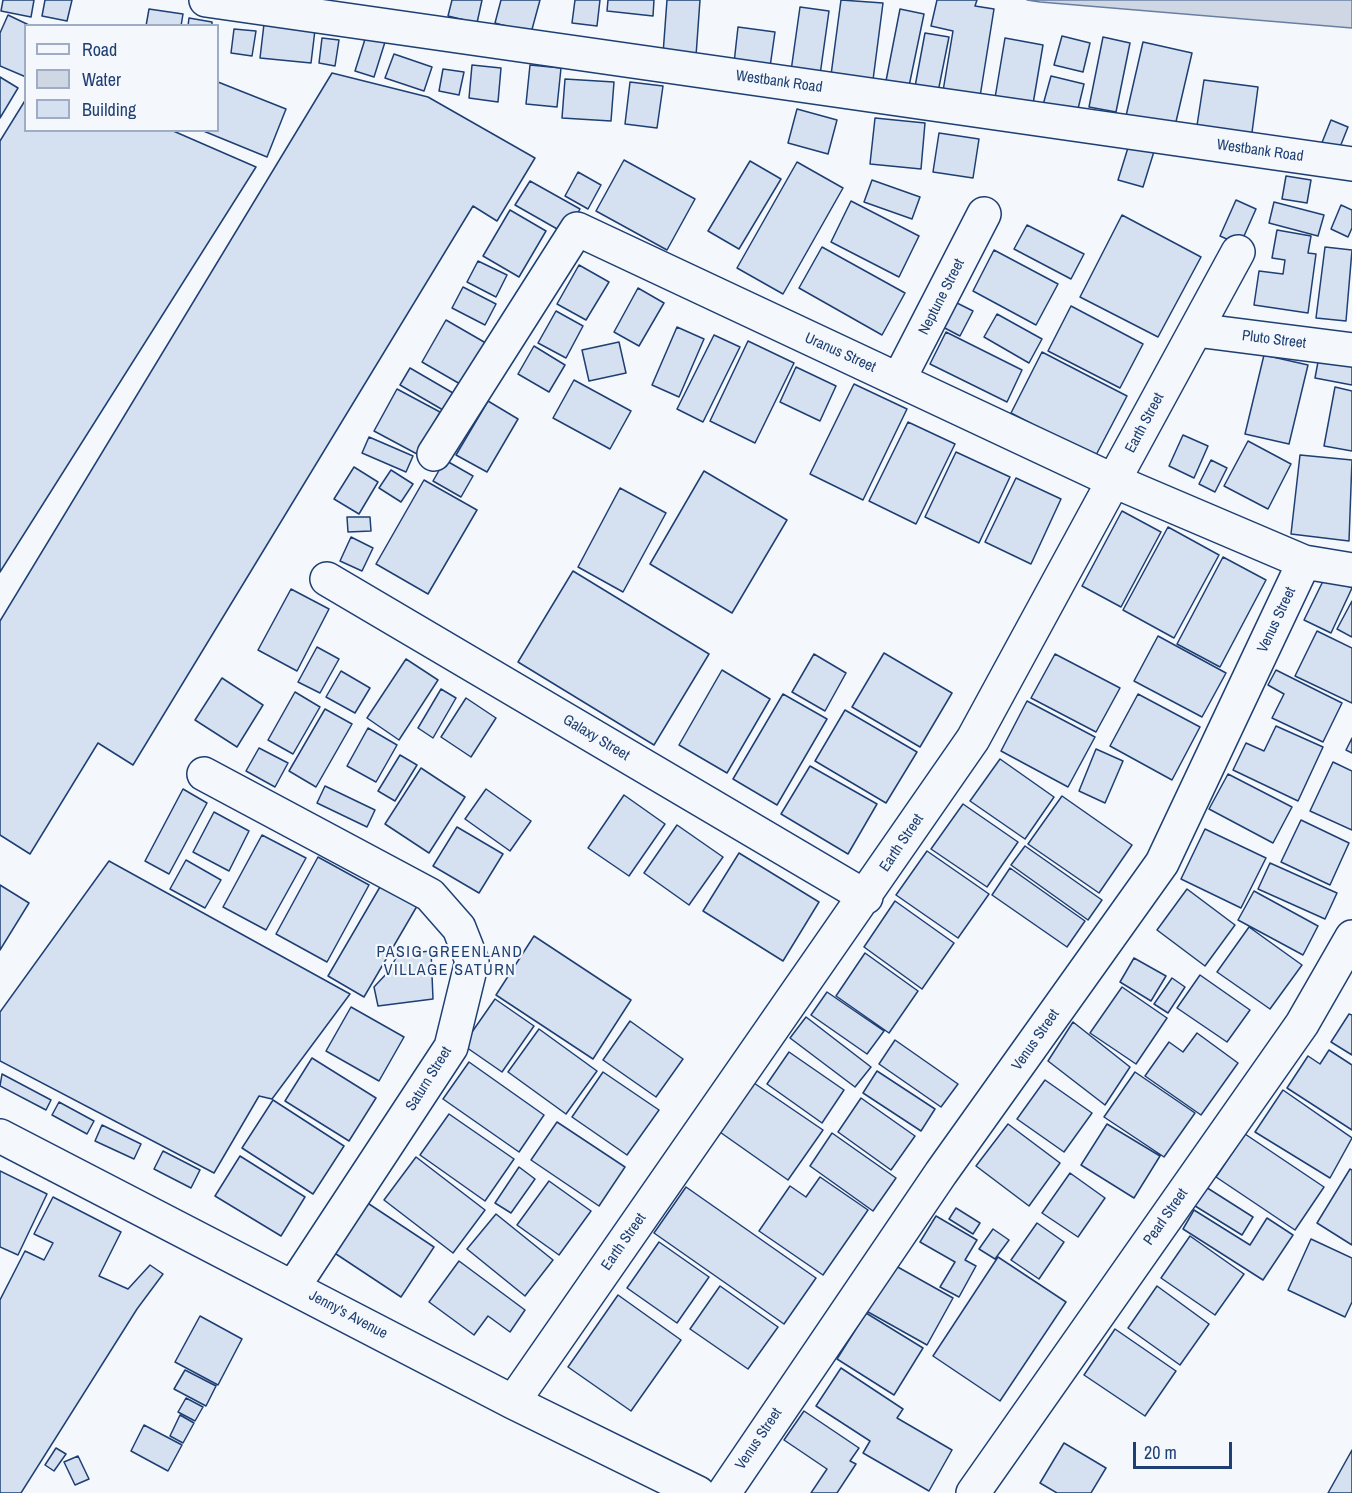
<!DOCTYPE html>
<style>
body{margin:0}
#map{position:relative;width:1352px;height:1493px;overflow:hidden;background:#f4f7fb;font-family:"Archivo Narrow",sans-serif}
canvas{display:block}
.legend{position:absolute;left:24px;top:24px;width:195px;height:108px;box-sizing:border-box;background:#f4f7fb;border:2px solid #9eadc5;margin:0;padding:8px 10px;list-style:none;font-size:18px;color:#1d3f73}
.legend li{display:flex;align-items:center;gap:12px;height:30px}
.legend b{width:30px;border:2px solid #9eadc5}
.scale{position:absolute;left:1133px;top:1442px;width:99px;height:27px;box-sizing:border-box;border:3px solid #1d3f73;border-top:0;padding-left:8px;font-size:18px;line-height:21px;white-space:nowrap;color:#1d3f73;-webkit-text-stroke:4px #f4f7fb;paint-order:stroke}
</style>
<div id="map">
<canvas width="1352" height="1493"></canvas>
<ul class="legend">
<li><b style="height:8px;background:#f4f7fb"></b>Road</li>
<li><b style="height:16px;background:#cfd7e4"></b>Water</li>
<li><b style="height:16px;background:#d5e0f0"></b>Building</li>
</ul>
<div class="scale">20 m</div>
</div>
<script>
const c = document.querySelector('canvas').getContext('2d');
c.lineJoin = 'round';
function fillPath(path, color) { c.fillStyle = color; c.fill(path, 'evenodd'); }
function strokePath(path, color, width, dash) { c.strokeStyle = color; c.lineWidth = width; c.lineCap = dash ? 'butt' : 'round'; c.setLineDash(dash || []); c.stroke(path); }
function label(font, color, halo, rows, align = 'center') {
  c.font = font + ' "Archivo Narrow",sans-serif'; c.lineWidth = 4.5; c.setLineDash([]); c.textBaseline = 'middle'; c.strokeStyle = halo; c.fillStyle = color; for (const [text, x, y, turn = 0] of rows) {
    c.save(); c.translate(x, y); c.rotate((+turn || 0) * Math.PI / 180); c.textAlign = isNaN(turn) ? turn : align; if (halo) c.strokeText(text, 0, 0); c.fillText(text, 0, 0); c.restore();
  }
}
const water = new Path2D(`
 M 1027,0 L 1352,0 L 1352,28 L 1040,2 Z`);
fillPath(water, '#cfd7e4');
strokePath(water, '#687fa3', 1.5);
const building = new Path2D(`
 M 3,0 L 34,0 L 31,17 L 1,11 Z
 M 45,0 L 72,0 L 67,21 L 42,16 Z
 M 452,0 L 482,0 L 477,23 L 448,16 Z
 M 501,0 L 540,0 L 531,33 L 495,23 Z
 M 575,0 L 600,0 L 597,26 L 572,23 Z
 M 608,0 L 654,0 L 653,16 L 607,11 Z
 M 667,0 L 700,0 L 696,56 L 663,54 Z
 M 841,0 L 883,3 L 873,80 L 831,75 Z
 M 937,0 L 977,0 L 975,6 L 994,9 L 979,103 L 942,97 L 953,31 L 931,26 Z
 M 800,7 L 829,11 L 820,75 L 791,71 Z
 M 149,9 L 183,14 L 181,26 L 146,26 Z
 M 900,9 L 924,14 L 908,91 L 885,86 Z
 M 8,15 L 31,26 L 26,26 L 26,77 L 0,66 L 0,33 Z
 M 189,18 L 212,22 L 212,26 L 188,26 Z
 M 264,24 L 315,30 L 311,63 L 260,58 Z
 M 738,27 L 775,32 L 770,67 L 734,63 Z
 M 234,29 L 256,31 L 252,56 L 231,53 Z
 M 925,33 L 949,37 L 937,97 L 914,92 Z
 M 366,36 L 385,42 L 374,77 L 355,71 Z
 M 1062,36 L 1090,43 L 1083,72 L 1054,65 Z
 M 1103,37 L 1130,43 L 1116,112 L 1089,107 Z
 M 322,38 L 339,40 L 335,66 L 319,63 Z
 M 1005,38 L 1043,45 L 1033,104 L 995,98 Z
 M 1143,42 L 1192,53 L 1175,126 L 1126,116 Z
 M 394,54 L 432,67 L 424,91 L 385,78 Z
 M 472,65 L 501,68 L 498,102 L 469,98 Z
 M 530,65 L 561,68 L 557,107 L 526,104 Z
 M 443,69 L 464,72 L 459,95 L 439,91 Z
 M 332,73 L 428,97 L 535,158 L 497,221 L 473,206 L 133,765 L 98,743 L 30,854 L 0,835 L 0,621 Z
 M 1051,76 L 1084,84 L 1077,113 L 1043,105 Z
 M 0,77 L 18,88 L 0,118 Z
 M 565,79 L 614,82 L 611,121 L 562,118 Z
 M 1204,80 L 1258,87 L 1251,140 L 1196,132 Z
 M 218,82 L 286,109 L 267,157 L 201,130 L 218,130 Z
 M 630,82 L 663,86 L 657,128 L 625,124 Z
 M 26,99 L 26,130 L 171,130 L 256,167 L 0,572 L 0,141 Z
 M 797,109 L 837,120 L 828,154 L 788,143 Z
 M 875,118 L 925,123 L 921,169 L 870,164 Z
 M 1331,120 L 1348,127 L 1338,152 L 1321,145 Z
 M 939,133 L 979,139 L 973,178 L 933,172 Z
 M 1131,138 L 1156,145 L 1143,187 L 1118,180 Z
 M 624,160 L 695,199 L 667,250 L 596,211 Z
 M 750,161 L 781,179 L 739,249 L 708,231 Z
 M 797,162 L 843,188 L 783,294 L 737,268 Z
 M 578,172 L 601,185 L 588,209 L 565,196 Z
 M 1286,176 L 1311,180 L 1307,203 L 1282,199 Z
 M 872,180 L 920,197 L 912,219 L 864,202 Z
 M 530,181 L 580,209 L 566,234 L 515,205 Z
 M 1236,200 L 1256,209 L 1240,245 L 1220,236 Z
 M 851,201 L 919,236 L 899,277 L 831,242 Z
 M 1274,202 L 1324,215 L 1318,236 L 1269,223 Z
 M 1341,205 L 1352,210 L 1352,228 L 1348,237 L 1331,229 Z
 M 510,210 L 546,231 L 519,277 L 483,256 Z
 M 1122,215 L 1201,257 L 1158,337 L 1080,297 Z
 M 1027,225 L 1084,254 L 1071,279 L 1014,249 Z
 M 1277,230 L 1311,236 L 1308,253 L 1316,254 L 1308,313 L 1254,305 L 1259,271 L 1283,274 L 1285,260 L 1272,258 Z
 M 822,247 L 905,293 L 882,335 L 799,288 Z
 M 1325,247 L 1352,250 L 1346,321 L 1316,318 Z
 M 994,250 L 1058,284 L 1036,325 L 973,291 Z
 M 478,261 L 507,275 L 496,297 L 467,282 Z
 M 579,265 L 609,282 L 586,320 L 557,304 Z
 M 463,287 L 496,304 L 485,325 L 452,308 Z
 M 638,288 L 664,303 L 639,346 L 614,332 Z
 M 951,300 L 973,311 L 960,336 L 939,325 Z
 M 1071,306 L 1143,344 L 1120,388 L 1048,351 Z
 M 556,311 L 583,326 L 566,358 L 538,343 Z
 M 997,314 L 1042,339 L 1029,363 L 984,337 Z
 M 446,320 L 491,346 L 467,388 L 422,362 Z
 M 677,327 L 704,339 L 679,397 L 652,385 Z
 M 946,332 L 1022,370 L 1007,402 L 930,364 Z
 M 714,335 L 740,347 L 703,422 L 677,409 Z
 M 748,341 L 794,363 L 755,443 L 710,421 Z
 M 619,342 L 626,373 L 589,381 L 582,350 Z
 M 534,346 L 565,365 L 549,392 L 518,374 Z
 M 1320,351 L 1352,357 L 1352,385 L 1315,378 Z
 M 1042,352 L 1127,396 L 1095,457 L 1011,413 Z
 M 1264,355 L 1308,365 L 1289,444 L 1245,434 Z
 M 796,367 L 836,386 L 820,421 L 780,402 Z
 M 410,368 L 453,393 L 443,410 L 400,385 Z
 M 574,380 L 631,411 L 610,449 L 553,418 Z
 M 854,384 L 907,409 L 863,500 L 810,474 Z
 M 1335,387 L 1352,391 L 1352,451 L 1324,446 Z
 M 397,389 L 440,412 L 417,454 L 374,431 Z
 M 488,401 L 518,419 L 487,472 L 456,455 Z
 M 908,422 L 955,444 L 916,524 L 869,501 Z
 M 1183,435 L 1208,446 L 1194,478 L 1169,466 Z
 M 369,437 L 413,456 L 406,472 L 362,453 Z
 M 1248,441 L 1291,464 L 1268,509 L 1224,486 Z
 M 956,452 L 1010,477 L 979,543 L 925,517 Z
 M 1300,455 L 1352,460 L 1349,541 L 1291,534 Z
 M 445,460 L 473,476 L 461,497 L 433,481 Z
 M 1211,460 L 1227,468 L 1215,492 L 1199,484 Z
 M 354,467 L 378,482 L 359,514 L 334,499 Z
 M 391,470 L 413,484 L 401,502 L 379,488 Z
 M 704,471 L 787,520 L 732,613 L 650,564 Z
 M 1016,478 L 1061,499 L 1031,564 L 985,542 Z
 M 424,480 L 477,510 L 428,594 L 376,564 Z
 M 620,488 L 666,513 L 623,592 L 578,567 Z
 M 1122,511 L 1161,532 L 1121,607 L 1082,586 Z
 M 347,517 L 370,517 L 371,531 L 348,532 Z
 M 1168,527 L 1219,555 L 1174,638 L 1123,610 Z
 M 351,537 L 373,548 L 362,571 L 340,561 Z
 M 1223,557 L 1266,580 L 1220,667 L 1177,644 Z
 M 573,571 L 709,654 L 654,745 L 518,662 Z
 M 1326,575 L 1352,588 L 1331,633 L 1304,620 Z
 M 291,589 L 329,609 L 297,671 L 258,650 Z
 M 1352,601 L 1352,637 L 1337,629 Z
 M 1317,631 L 1352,648 L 1352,703 L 1295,676 Z
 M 1158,636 L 1226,673 L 1202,717 L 1134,681 Z
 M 317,647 L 339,659 L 320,693 L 298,682 Z
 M 884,653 L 952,693 L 920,747 L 852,707 Z
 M 814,654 L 846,673 L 825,711 L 792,692 Z
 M 1055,654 L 1120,688 L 1096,732 L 1031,698 Z
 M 406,659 L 438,680 L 399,740 L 367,718 Z
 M 722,670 L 770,699 L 727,773 L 679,745 Z
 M 1276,670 L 1342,703 L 1323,742 L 1272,718 L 1284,694 L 1268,685 Z
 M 341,671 L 370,688 L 355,713 L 326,697 Z
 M 222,678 L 263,705 L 237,747 L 195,720 Z
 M 441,689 L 456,698 L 433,738 L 418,728 Z
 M 295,692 L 320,707 L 293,754 L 268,740 Z
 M 783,694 L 827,719 L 777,805 L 733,779 Z
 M 1138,694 L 1200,727 L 1172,780 L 1110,746 Z
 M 466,698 L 496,718 L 471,757 L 441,737 Z
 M 1027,701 L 1095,737 L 1068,787 L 1001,751 Z
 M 325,709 L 352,724 L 316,787 L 289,771 Z
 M 845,710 L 917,752 L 886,803 L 815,761 Z
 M 1276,726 L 1323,747 L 1298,801 L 1233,770 L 1246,743 L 1264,751 Z
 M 368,728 L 397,745 L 376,782 L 347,766 Z
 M 1352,738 L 1352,753 L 1346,750 Z
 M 259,748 L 288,763 L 275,787 L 246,771 Z
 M 1096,749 L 1123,761 L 1105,803 L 1079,791 Z
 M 400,755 L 417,765 L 395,801 L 378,791 Z
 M 1000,759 L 1054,797 L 1025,839 L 970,801 Z
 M 1333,762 L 1352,771 L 1352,830 L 1310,811 Z
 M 810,766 L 877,804 L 848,854 L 781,814 Z
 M 421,768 L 465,797 L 429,853 L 385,824 Z
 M 1228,774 L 1292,807 L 1273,843 L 1209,809 Z
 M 325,786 L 375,810 L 367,827 L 317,803 Z
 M 183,789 L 207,803 L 169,874 L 145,861 Z
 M 486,789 L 531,821 L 510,851 L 465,819 Z
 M 624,795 L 665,824 L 629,876 L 588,848 Z
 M 1062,796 L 1132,845 L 1099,893 L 1028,844 Z
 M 963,804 L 1018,842 L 987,887 L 931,849 Z
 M 214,812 L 249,831 L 229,871 L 193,852 Z
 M 1301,820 L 1349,843 L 1330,885 L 1281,862 Z
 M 677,825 L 723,857 L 689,905 L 644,873 Z
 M 457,827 L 503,854 L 479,893 L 433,866 Z
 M 1205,829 L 1266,858 L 1241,908 L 1181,879 Z
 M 262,835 L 306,858 L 266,930 L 223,907 Z
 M 1025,846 L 1102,900 L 1088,920 L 1011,865 Z
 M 927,851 L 989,894 L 958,938 L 896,895 Z
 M 739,853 L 819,902 L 783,961 L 703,911 Z
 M 318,857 L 369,885 L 327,962 L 276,934 Z
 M 186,860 L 221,880 L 205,908 L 170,889 Z
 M 109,861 L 350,994 L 272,1099 L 259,1096 L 214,1173 L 0,1061 L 0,1012 Z
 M 1270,863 L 1337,893 L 1325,919 L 1258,889 Z
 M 1010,868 L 1085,921 L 1067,947 L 992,895 Z
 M 384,880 L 420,901 L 364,997 L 328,976 Z
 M 0,885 L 29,903 L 0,950 Z
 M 1187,889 L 1235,925 L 1205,966 L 1157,930 Z
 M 1254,891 L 1318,926 L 1303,955 L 1238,920 Z
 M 895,901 L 954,943 L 922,989 L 864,947 Z
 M 1249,927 L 1302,965 L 1270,1009 L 1217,972 Z
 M 534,936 L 631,1000 L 593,1059 L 496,995 Z
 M 431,951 L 433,999 L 378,1006 L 374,987 L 389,971 L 398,954 Z
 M 865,953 L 918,991 L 889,1033 L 836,996 Z
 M 1134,958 L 1166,976 L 1151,1001 L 1120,982 Z
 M 1200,975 L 1250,1010 L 1227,1042 L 1177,1008 Z
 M 1172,978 L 1185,987 L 1168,1013 L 1154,1004 Z
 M 1122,987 L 1167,1018 L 1136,1064 L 1090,1033 Z
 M 827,992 L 884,1031 L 867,1054 L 811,1015 Z
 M 495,999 L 534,1026 L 502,1072 L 463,1045 Z
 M 351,1007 L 404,1037 L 379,1081 L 326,1051 Z
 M 1349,1014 L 1352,1015 L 1352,1055 L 1331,1042 Z
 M 806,1017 L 871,1067 L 855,1087 L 790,1038 Z
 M 630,1021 L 683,1059 L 656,1097 L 603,1060 Z
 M 1073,1022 L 1130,1067 L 1105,1105 L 1048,1061 Z
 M 539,1029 L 597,1071 L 566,1114 L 508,1072 Z
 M 1197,1033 L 1238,1063 L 1201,1115 L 1145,1076 L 1169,1042 L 1183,1052 Z
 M 895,1040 L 958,1084 L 941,1107 L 879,1064 Z
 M 1329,1050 L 1352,1065 L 1352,1130 L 1287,1088 L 1308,1056 L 1320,1064 Z
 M 789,1052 L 844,1090 L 822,1123 L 767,1084 Z
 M 312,1058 L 376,1098 L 349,1141 L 285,1101 Z
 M 469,1062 L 544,1115 L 519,1152 L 443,1099 Z
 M 877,1071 L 935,1109 L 921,1131 L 863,1093 Z
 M 603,1072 L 659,1110 L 627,1155 L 572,1117 Z
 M 1135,1072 L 1195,1113 L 1164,1157 L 1104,1117 Z
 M 2,1074 L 51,1100 L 46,1110 L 0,1086 Z
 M 1045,1080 L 1092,1113 L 1064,1152 L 1017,1119 Z
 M 751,1081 L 823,1130 L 788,1180 L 717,1130 Z
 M 1283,1090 L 1352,1138 L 1330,1178 L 1255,1132 Z
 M 861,1098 L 915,1136 L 891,1170 L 838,1132 Z
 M 273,1100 L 344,1146 L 313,1194 L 242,1148 Z
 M 59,1102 L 94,1121 L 87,1134 L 52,1115 Z
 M 449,1114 L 514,1159 L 485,1201 L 420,1155 Z
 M 557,1122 L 625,1167 L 599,1206 L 531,1160 Z
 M 1008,1124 L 1060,1163 L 1029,1206 L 976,1166 Z
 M 1107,1124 L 1160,1156 L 1134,1198 L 1081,1165 Z
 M 102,1125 L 141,1144 L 134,1159 L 95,1141 Z
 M 832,1133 L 896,1178 L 873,1211 L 810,1166 Z
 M 1245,1134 L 1324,1187 L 1295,1230 L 1216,1177 Z
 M 163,1151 L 200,1170 L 191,1188 L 154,1169 Z
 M 240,1156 L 305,1197 L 281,1236 L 215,1196 Z
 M 416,1157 L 485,1210 L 453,1253 L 384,1200 Z
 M 519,1167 L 535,1179 L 511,1213 L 495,1203 Z
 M 1350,1169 L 1352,1170 L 1352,1245 L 1317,1223 Z
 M 0,1171 L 47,1194 L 18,1255 L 0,1247 Z
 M 1070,1173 L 1105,1198 L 1078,1237 L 1042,1213 Z
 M 820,1177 L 868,1210 L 823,1275 L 759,1231 L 790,1186 L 806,1197 Z
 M 549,1181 L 591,1211 L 559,1255 L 517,1225 Z
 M 1198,1182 L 1253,1217 L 1242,1235 L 1187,1201 Z
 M 686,1187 L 816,1278 L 784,1324 L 654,1233 Z
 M 53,1197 L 121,1232 L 99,1276 L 128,1289 L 150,1265 L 163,1274 L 137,1309 L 21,1493 L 0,1493 L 0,1300 L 25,1251 L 44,1260 L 53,1243 L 34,1234 Z
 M 363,1200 L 434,1247 L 401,1297 L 330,1250 Z
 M 956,1208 L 980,1223 L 973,1234 L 949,1219 Z
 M 1194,1210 L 1250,1245 L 1267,1218 L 1293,1235 L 1263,1280 L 1183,1229 Z
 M 496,1214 L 553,1260 L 525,1296 L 467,1249 Z
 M 936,1216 L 977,1240 L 965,1260 L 976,1266 L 959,1297 L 940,1287 L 955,1262 L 920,1242 Z
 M 1037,1223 L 1064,1242 L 1039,1279 L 1011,1260 Z
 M 993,1229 L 1009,1240 L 995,1259 L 979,1249 Z
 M 1190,1236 L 1244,1274 L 1215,1315 L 1161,1278 Z
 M 1311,1239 L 1352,1258 L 1352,1302 L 1345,1317 L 1288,1290 Z
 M 659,1242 L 709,1277 L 677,1323 L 627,1288 Z
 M 998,1257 L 1066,1302 L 1000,1401 L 933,1356 Z
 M 459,1261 L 525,1310 L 510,1332 L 488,1316 L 474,1335 L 429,1302 Z
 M 887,1261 L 953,1298 L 927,1345 L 861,1308 Z
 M 720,1286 L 778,1327 L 748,1369 L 690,1329 Z
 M 1157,1286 L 1209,1324 L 1180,1365 L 1128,1328 Z
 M 618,1295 L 681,1340 L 631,1411 L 568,1367 Z
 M 866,1313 L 923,1348 L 894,1395 L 837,1359 Z
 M 200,1316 L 242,1339 L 218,1385 L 175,1362 Z
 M 1115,1329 L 1176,1371 L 1145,1416 L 1084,1375 Z
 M 841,1368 L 903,1409 L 897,1418 L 952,1450 L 929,1491 L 863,1453 L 870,1441 L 816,1406 Z
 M 185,1370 L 216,1386 L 206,1406 L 174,1389 Z
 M 186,1398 L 203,1407 L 195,1421 L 178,1412 Z
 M 804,1411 L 859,1448 L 850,1461 L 856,1464 L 837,1493 L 811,1493 L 827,1469 L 784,1440 Z
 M 180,1415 L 194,1423 L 183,1443 L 170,1436 Z
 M 144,1425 L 182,1445 L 168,1471 L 131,1451 Z
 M 1064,1443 L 1106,1468 L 1091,1493 L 1057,1493 L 1040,1483 Z
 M 56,1448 L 66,1454 L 54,1471 L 45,1465 Z
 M 1352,1450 L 1352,1493 L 1328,1493 Z
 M 78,1456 L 89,1479 L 75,1485 L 64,1462 Z`);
fillPath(building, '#d5e0f0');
strokePath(building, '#1d3f73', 1.5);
const minor = new Path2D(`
 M 206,0 L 1352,164
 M 1196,330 L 1352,350
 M 899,379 L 984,214
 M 434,454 L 577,229 L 1114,481 L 1304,562 L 1352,570
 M 327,579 L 866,897
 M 204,774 L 430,895 L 459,928 L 472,961 L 451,1047 L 294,1286
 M 0,1136 L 513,1402 L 698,1493
 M 513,1402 L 973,739 L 1238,252
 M 724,1493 L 941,1173 L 1162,863 L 1304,562
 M 973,1493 L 1302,1024 L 1352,937`);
strokePath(minor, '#1d3f73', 36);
strokePath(minor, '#f4f7fb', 33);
label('15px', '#1d3f73', '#f4f7fb', [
 ["Westbank Road",779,82,8],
 ["Westbank Road",1260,151,8],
 ["Neptune Street",942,297,-63],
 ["Pluto Street",1274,340,7],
 ["Uranus Street",840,353,24],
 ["Earth Street",1145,423,-62],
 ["Venus Street",1277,620,-65],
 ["Galaxy Street",596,738,31],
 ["Earth Street",902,843,-56],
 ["Venus Street",1036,1040,-55],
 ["Saturn Street",429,1079,-58],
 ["Pearl Street",1166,1217,-55],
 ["Earth Street",624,1242,-55],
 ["Jenny's Avenue",348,1315,28],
 ["Venus Street",759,1439,-56]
]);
c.letterSpacing = '1.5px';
label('16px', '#1d3f73', '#f4f7fb', [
 ["PASIG GREENLAND",450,953],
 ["VILLAGE SATURN",450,971]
]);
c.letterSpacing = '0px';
</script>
